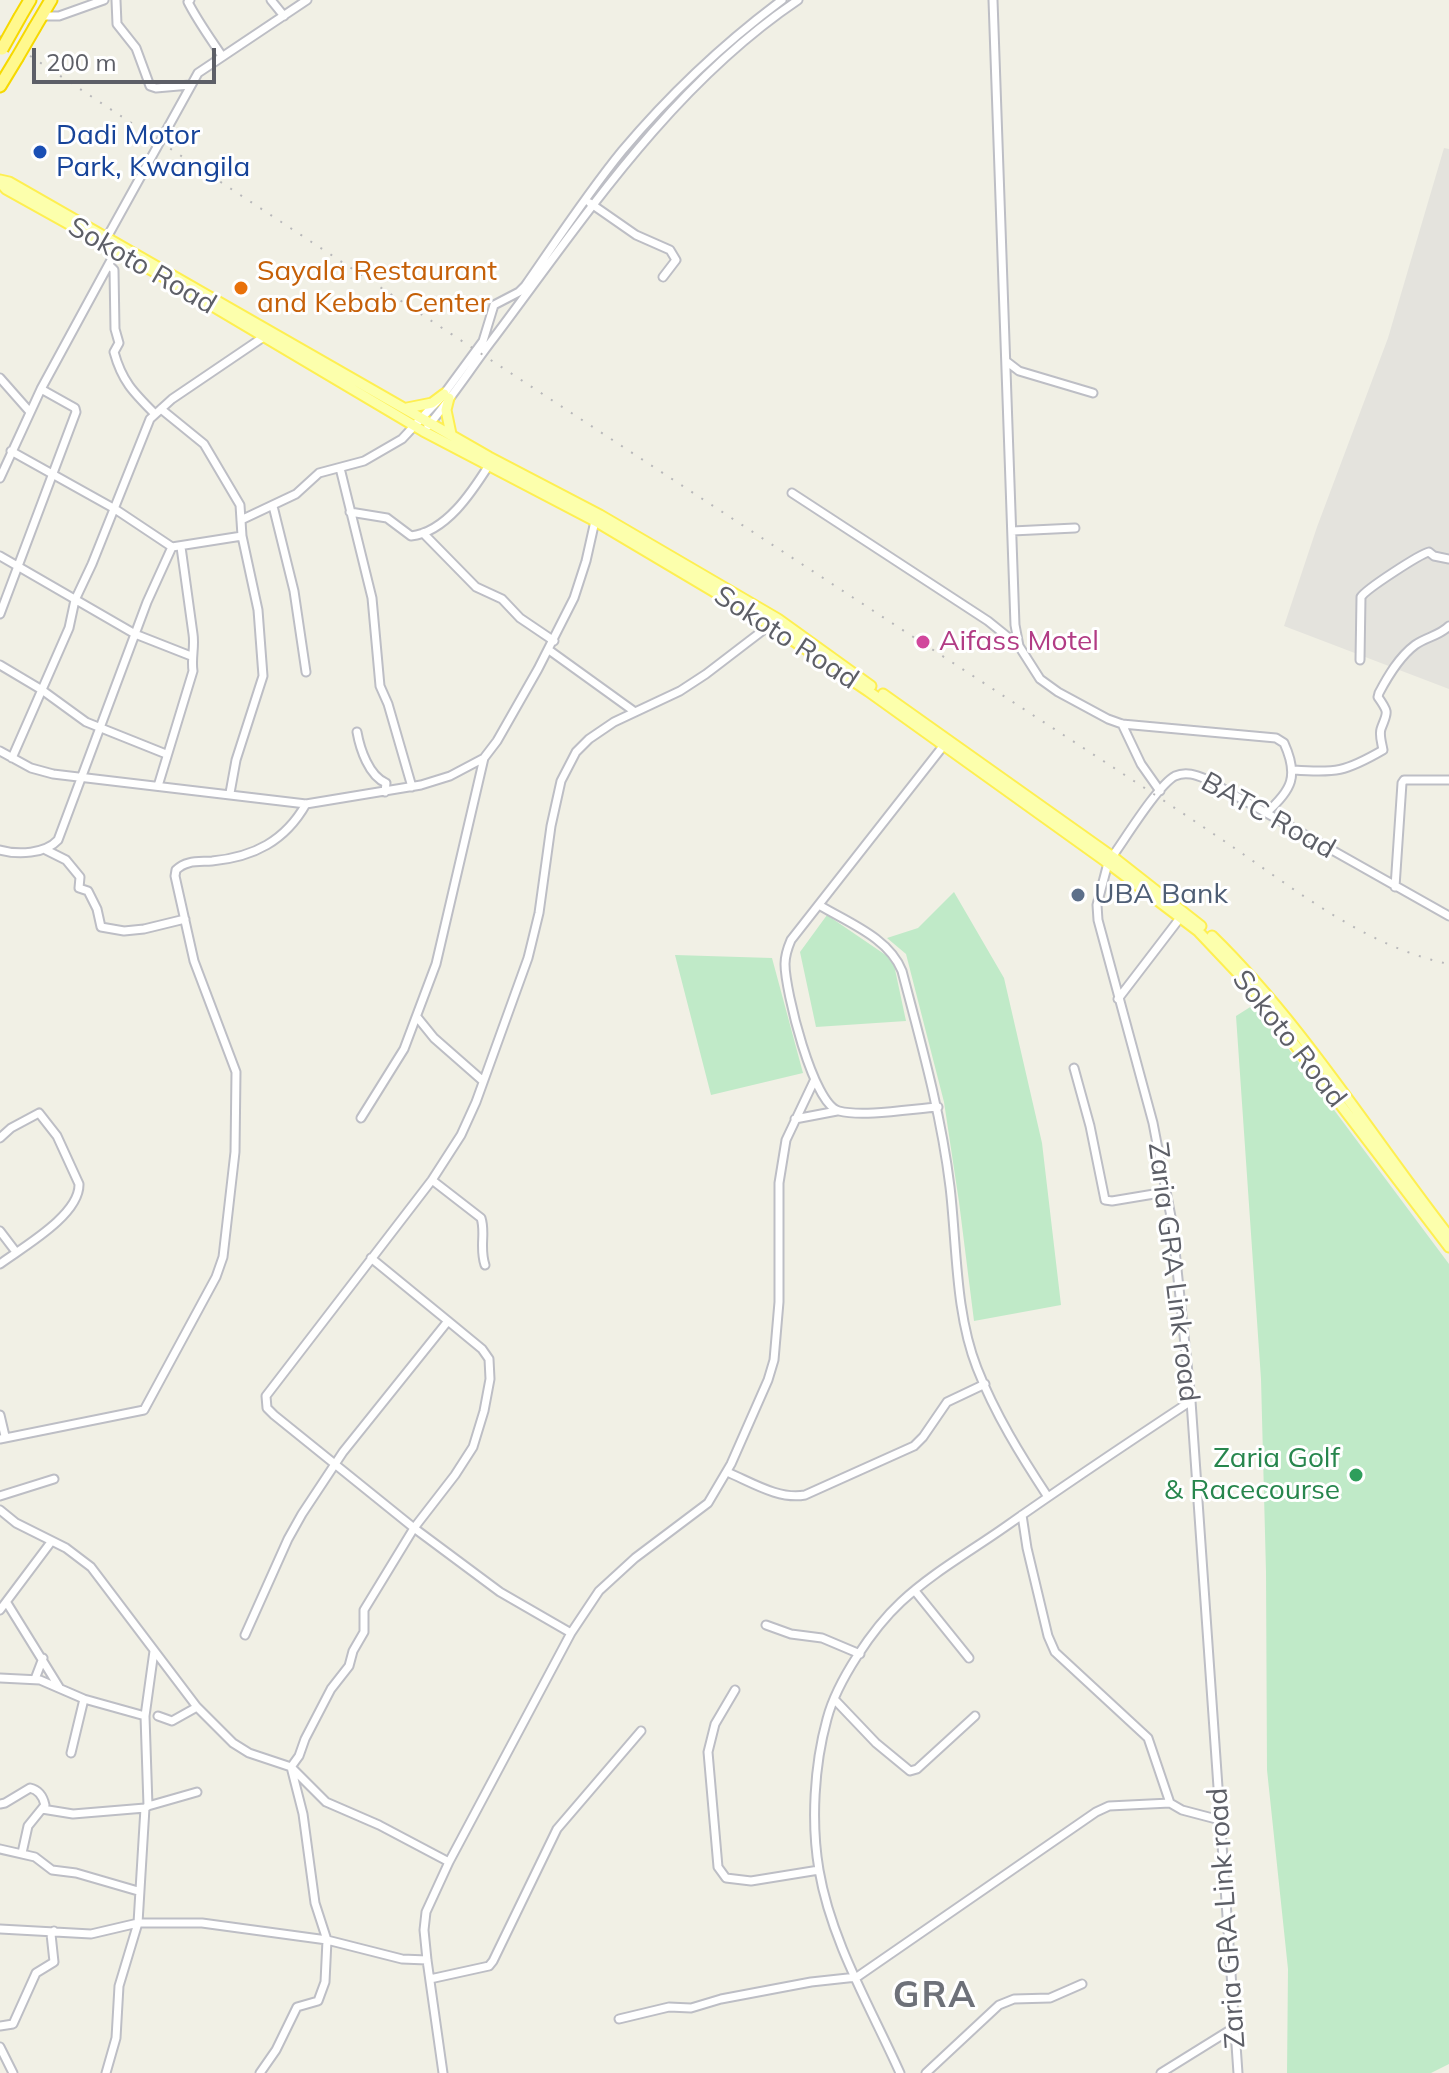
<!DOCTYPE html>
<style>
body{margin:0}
#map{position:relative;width:1449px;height:2073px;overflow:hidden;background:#f1f0e5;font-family:Mulish,sans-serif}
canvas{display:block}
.scale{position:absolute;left:32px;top:48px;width:184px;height:36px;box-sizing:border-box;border:4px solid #5d5f67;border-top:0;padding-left:10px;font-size:24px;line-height:28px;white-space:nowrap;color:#5d5f67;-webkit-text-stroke:6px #fff;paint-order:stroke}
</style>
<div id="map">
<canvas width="1449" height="2073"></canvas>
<div class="scale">200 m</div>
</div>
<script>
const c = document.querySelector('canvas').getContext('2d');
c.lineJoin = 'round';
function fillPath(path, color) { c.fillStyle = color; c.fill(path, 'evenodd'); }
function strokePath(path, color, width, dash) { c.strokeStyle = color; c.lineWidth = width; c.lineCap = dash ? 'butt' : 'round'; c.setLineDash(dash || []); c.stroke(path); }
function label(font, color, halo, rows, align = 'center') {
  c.font = font + ' Mulish,sans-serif'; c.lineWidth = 6; c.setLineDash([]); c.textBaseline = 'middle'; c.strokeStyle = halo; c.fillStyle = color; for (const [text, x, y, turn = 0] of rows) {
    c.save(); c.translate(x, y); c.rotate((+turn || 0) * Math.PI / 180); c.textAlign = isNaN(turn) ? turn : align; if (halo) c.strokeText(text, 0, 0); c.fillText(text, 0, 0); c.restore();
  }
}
fillPath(new Path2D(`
 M 1444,148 L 1449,149 L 1449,689 L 1284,626 L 1317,527 L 1388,338 Z`), '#e4e3dd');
fillPath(new Path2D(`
 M 954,892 L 1004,978 L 1042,1143 L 1061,1305 L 974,1321 L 959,1202 L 944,1102 L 906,954 L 887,938 L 918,928 Z
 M 827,915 L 893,960 L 906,1021 L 816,1027 L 800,952 Z
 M 675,955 L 772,958 L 803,1073 L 711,1095 Z
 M 1255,1004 L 1449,1264 L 1449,2064 L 1431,2073 L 1287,2073 L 1288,1969 L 1267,1770 L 1266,1572 L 1261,1379 L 1236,1016 Z`), '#c0eac8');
const minor = new Path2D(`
 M 116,0 L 117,24 L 136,48 L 150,86 L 156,88 L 190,85
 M 190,0 L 188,2 C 197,20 210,38 222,56
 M 271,0 L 284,16
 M 993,0 L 1015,625 L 1019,646 L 1040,679 L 1058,692 L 1108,719 L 1122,724 L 1276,738 L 1284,743 C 1299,776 1292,790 1266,813
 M 42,16 L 59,16 L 104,0
 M 590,203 L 636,235 L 670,250 L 676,260 L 663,277
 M 105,241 L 198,73 L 307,0
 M 109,265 L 114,270 L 115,329 L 119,343 L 114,352 C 122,381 133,392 154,413
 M 1006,361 L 1019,371 L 1093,393
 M 0,378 L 30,412
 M 161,409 L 204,444 L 240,505 L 242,536 L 258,610 L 263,676 L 236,760 L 230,793
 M 428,426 C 450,400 469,371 490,343 C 582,221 669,87 798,0
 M 11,451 L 115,509 L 172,547 L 242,536
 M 340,468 L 372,598 L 380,686 L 388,704 L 412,787
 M 0,478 L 41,389 L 116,251
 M 792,493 L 988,621 L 1019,646
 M 273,506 L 294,591 L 306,672
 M 350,512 L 387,518 L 411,536 C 446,532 472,492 489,465
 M 241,520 L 296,494 L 319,473 L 364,461 L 402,439 L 444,394 L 483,341 L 494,305 L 519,292 L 525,286 C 557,240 587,194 622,151 C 670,94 723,44 782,0
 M 1012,531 L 1075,528
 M 423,533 L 476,587 L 502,599 L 520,618 L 554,641
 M 0,556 L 135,634 L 191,656
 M 0,614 L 76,412 L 75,408 L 41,389
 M 549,650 L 635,712
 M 1360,660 L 1361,597 C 1366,589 1420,554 1429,552 L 1434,556 L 1449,559
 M 0,665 L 42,690 L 86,722 L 166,754
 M 1122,724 L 1141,764 L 1160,791
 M 357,732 C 360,749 369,776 386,783 L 385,792
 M 0,751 L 31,768 L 53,774 L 306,804 L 421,785 L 450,776 L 484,758 L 497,741 L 538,669 L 574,598 L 586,561 L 595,521
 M 12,758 L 69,628 L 75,600 L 92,564 L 150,419 L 172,399 L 262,338
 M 1294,770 C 1336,773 1345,772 1383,750 C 1382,744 1379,735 1381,729 C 1387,712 1390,714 1378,697 L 1379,693 C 1388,676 1399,657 1415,645 C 1426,637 1439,636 1449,626
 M 158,786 L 193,671 C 191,658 195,647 193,634 C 189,605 185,576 181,547
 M 0,850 C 18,855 45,854 58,840 L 147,602 L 172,547
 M 46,850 L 66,860 L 80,877 L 79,888 L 88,891 L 97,909 L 101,927 L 124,931 L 144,929 L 185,919
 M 1112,857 C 1125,839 1158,785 1175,776 C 1186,771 1196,775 1206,779 L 1449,916
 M 1108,863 L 1097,905 L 1098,920 L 1153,1123 L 1172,1222 L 1191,1401 L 1238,2073
 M 1395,887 L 1402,783 L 1404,780 L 1449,780
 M 819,905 C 849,923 889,938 902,971 C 921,1043 941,1113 950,1187 C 957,1246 955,1312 977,1368 C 995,1414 1021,1456 1048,1497
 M 1118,999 L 1180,918
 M 417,1017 L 434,1038 L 483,1081
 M 1074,1068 L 1090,1126 L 1105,1200 L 1112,1201 L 1166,1192
 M 938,1107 C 911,1109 863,1117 839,1111 C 813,1105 785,990 785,964 C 785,956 788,947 791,940 L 944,745
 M 361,1118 L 404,1049 L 436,964 L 484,758
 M 795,1119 L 837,1111
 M 0,1138 L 11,1128 L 39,1113 L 57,1136 L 79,1184 C 80,1215 23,1247 0,1264
 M 432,1180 L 481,1218 C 486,1233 479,1247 485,1265
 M 0,1231 L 16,1252
 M 0,1415 L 5,1436
 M 0,1439 L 144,1410 L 216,1277 L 223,1257 L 235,1152 L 236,1072 L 194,961 L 175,876 L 176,870 C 186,860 198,862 212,861 C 254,857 285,841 306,804
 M 727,1472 C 751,1482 779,1500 805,1495 L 914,1446 L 923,1437 L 947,1402 L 985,1384
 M 0,1496 L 54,1479
 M 0,1510 L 16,1523 L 66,1548 L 91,1567 L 197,1707 L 233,1743 L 249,1753 L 291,1767 L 326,1802 L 379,1825 L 449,1862
 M 1022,1515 L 1027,1548 L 1048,1636 L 1055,1652 L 1148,1738 L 1170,1803
 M 915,1591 L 969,1658
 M 7,1603 L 59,1687
 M 0,1610 L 51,1542
 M 766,1625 L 791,1634 L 822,1638 L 860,1654
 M 571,1633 L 500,1592 L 414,1528 L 274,1415 L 267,1408 L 266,1396 L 432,1180 L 461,1135 L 476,1102 L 528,958 L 539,913 L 551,826 L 561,781 L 576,752 L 589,739 L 614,722 L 680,691 L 706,674 L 770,625
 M 245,1635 L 288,1539 L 302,1514 L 343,1452 L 448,1321 L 371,1258
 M 0,1678 L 40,1680 L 84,1699 L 145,1716
 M 35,1679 L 43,1658
 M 735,1690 L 715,1724 L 708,1752 L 718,1867 L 726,1878 L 751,1881 L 819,1870
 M 835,1700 L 876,1743 L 910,1771 L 917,1769 L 975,1716
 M 158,1716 L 172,1721 L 197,1707
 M 71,1753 L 84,1699
 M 0,1804 L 5,1803 L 30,1788 C 39,1790 43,1796 45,1805 L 28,1826 L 22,1853
 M 148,1806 L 197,1792
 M 42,1809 L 73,1814 L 145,1808
 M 0,1849 L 35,1857 L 52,1870 L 76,1873 L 138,1891
 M 0,1929 L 91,1934 L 138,1923 L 202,1923 L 327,1940 L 402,1959 L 427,1960
 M 430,1979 L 489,1966 L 493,1961 L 557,1829 L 641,1731
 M 619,2019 L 669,2007 L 691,2008 L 721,1999 L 811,1982 L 857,1977 L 1096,1812 L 1109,1806 L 1170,1803 L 1182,1810 L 1220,1820
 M 0,2026 L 13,2024 L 36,1973 L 54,1962 L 51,1934 L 54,1931
 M 0,2047 L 13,2073
 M 106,2073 L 116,2038 L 119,1986 L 138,1923 L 145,1808 L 148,1806 L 145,1716 L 154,1651
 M 260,2073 L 276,2050 L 297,2007 L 318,2001 L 325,1982 L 327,1940 L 315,1903 L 303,1814 L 291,1767 L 299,1756 L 305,1739 L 331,1689 L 349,1666 L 353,1651 L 364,1632 L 364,1610 L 414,1528 L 455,1475 L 473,1447 L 484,1411 L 490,1379 L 489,1359 L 482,1349 L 448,1321
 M 443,2073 L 427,1960 L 424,1930 L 426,1912 L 449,1862 L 571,1633 L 599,1591 L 635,1558 L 708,1503 L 731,1464 L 768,1380 L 774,1360 L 779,1302 L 779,1183 L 786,1140 L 814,1081
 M 900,2073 C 871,2008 831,1941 819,1870 C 811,1823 814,1766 827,1719 C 837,1681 873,1628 901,1602 C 932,1573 971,1551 1005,1527 C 1066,1484 1129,1442 1191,1401
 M 926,2073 L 999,2005 L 1014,1999 L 1050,1998 L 1082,1984
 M 1161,2073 L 1235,2027`);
const major = new Path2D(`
 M 0,180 L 9,182 L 489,457 L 600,515 L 778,619 L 871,686
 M 0,182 L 6,189 L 155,272 L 423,431 L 595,521 L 770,625 L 868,691 L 1108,863 L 1198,931 L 1250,986 L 1449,1247
 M 449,398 L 446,410 L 451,434
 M 407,408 L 432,403 L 444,394
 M 883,694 L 1117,860 L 1201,926
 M 1212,936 C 1303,1025 1371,1136 1449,1236`);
const highway = new Path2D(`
 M 20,17 L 30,0
 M 35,27 L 51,0
 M 0,86 L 17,58`);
strokePath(minor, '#bdbec5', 11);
strokePath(major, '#feef51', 13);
strokePath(highway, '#f6d900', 15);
strokePath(minor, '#fff', 7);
strokePath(major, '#fcffac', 9);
strokePath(highway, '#fff88e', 11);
strokePath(new Path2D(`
 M 0,36 C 347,266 694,494 1042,721 C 1105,762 1168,803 1230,845 C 1297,891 1367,947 1449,964`), '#b8b8ba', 2, [2, 10]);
const highwayBridge = new Path2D(`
 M 2,49 L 20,17
 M 17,58 L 35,27`);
strokePath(highwayBridge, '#f6d900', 15, []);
strokePath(highwayBridge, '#fff88e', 11);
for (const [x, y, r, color] of [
 [40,152,8,"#1a4fb4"],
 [241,288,8,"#e8710a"],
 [923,642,8,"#d1479c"],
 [1078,895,8,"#5c6f8a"],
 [1356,1475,8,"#2e9e5b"]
]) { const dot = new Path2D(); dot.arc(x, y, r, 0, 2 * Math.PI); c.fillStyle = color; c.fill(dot); strokePath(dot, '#fff', 3); }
label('28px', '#164399', '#fff', [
 ["Dadi Motor",56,136],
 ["Park, Kwangila",56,168]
], 'left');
label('28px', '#5d5f67', '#fff', [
 ["Sokoto Road",142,266,30],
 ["Sokoto Road",786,638,33],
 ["BATC Road",1268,816,29],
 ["Sokoto Road",1289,1039,52],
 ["Zaria GRA Link road",1173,1272,83],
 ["Zaria GRA Link road",1227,1918,-94]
]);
label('28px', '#c56008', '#fff', [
 ["Sayala Restaurant",257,272],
 ["and Kebab Center",257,304]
], 'left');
label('28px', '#b23c85', '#fff', [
 ["Aifass Motel",939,642]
], 'left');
label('28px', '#4e5e75', '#fff', [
 ["UBA Bank",1094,895]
], 'left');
label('28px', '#27864d', '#fff', [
 ["Zaria Golf",1340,1459],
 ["& Racecourse",1340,1491]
], 'right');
c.letterSpacing = '2px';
label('bold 36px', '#6e7179', '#fff', [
 ["GRA",935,1996]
]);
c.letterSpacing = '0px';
</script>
